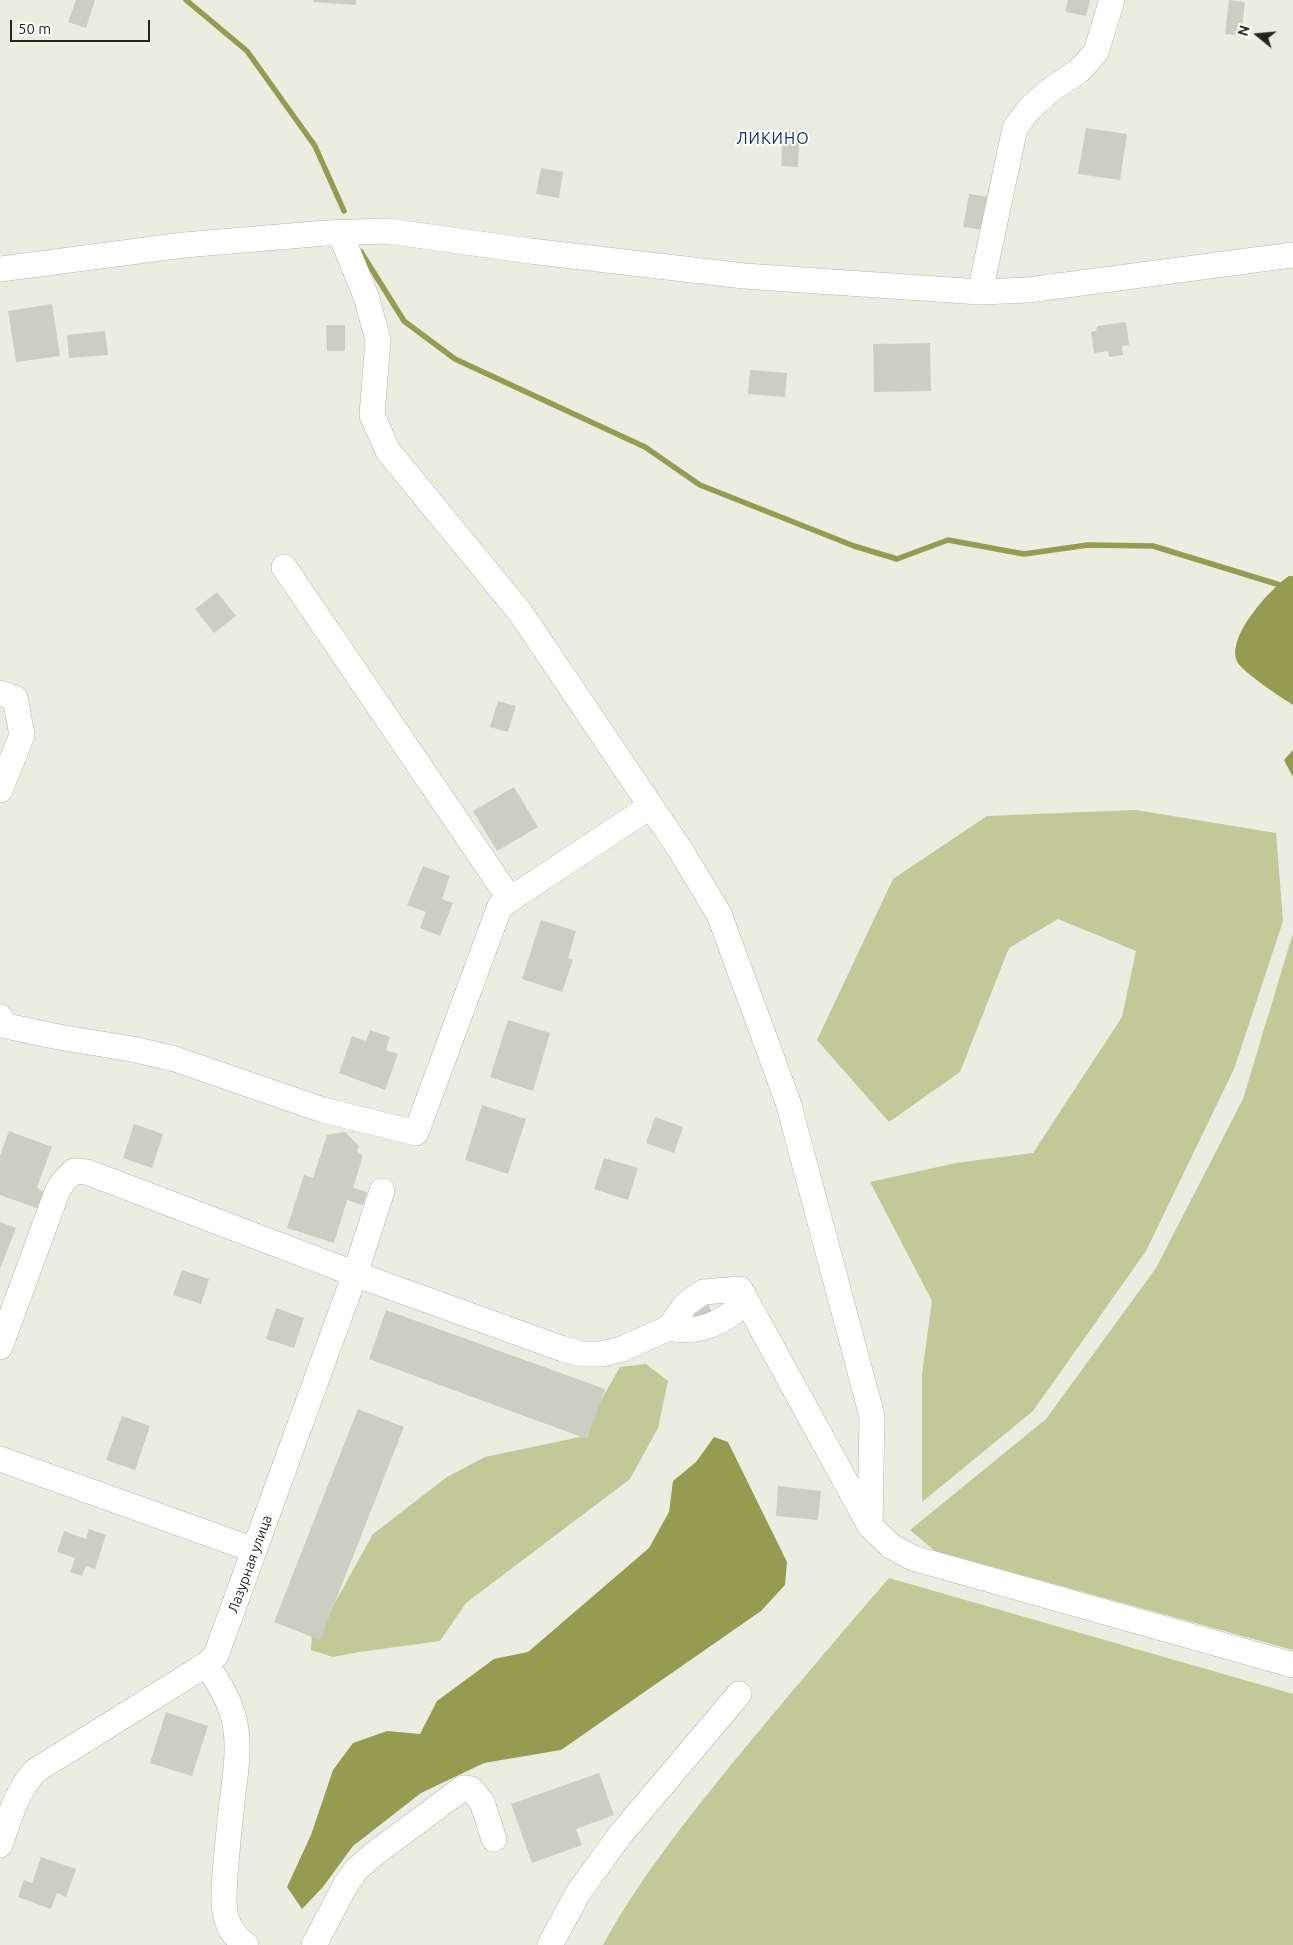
<!DOCTYPE html>
<meta charset="utf-8">
<style>
body{margin:0}
#map{position:relative;width:1293px;height:1945px;overflow:hidden;background:#ebede0;font-family:Ubuntu,sans-serif}
canvas{display:block}
.north{position:absolute;left:1233px;top:10px;width:50px;height:50px;-webkit-text-stroke:4px #fff;paint-order:stroke;rotate:287deg;font-size:14px;font-weight:700;line-height:20px;text-align:center;color:#24241f}
.north::after{content:'';display:block;margin:auto;width:18px;height:22px;background:#24241f;clip-path:polygon(50% 0,100% 100%,50% 72%,0 100%)}
.scale{position:absolute;left:10px;top:20px;width:140px;height:22px;box-sizing:border-box;border:2px solid #24241f;border-top:0;padding-left:6px;font-size:15px;line-height:18px;white-space:nowrap;color:#24241f;-webkit-text-stroke:4px #fff;paint-order:stroke}
</style>
<div id="map">
<canvas width="1293" height="1945"></canvas>
<div class="north">N</div>
<div class="scale">50 m</div>
</div>
<script>
const c = document.querySelector('canvas').getContext('2d');
c.lineJoin = 'round';
function fillPath(path, color) { c.fillStyle = color; c.fill(path, 'evenodd'); }
function strokePath(path, color, width, dash) { c.strokeStyle = color; c.lineWidth = width; c.lineCap = dash ? 'butt' : 'round'; c.setLineDash(dash || []); c.stroke(path); }
function label(font, color, halo, rows, align = 'center') {
  c.font = font + ' Ubuntu,sans-serif'; c.lineWidth = 4; c.setLineDash([]); c.textBaseline = 'middle'; c.strokeStyle = halo; c.fillStyle = color; for (const [text, x, y, turn = 0] of rows) {
    c.save(); c.translate(x, y); c.rotate((+turn || 0) * Math.PI / 180); c.textAlign = isNaN(turn) ? turn : align; if (halo) c.strokeText(text, 0, 0); c.fillText(text, 0, 0); c.restore();
  }
}
fillPath(new Path2D(`
 M 1136,810 L 1276,833 L 1283,921 L 1234,1069 L 1146,1251 L 1033,1411 L 922,1502 L 922,1374 L 932,1301 L 870,1182 L 956,1163 L 1033,1153 L 1122,1017 L 1136,951 L 1058,919 L 1009,948 L 960,1072 L 889,1122 L 817,1040 L 893,879 L 987,816 Z
 M 1293,933 L 1293,1650 L 935,1551 L 910,1530 L 1046,1419 L 1156,1268 L 1243,1099 Z
 M 646,1364 L 668,1381 L 658,1428 L 630,1479 L 466,1603 L 440,1641 L 359,1652 L 333,1657 L 311,1650 L 312,1635 L 321,1628 L 373,1534 L 447,1477 L 485,1457 L 580,1437 L 620,1367 Z
 M 889,1578 L 1293,1694 L 1293,1945 L 603,1945 C 638,1881 684,1823 730,1766 C 782,1703 835,1640 889,1578 Z`), '#c3c899');
fillPath(new Path2D(`
 M 1289,576 L 1293,576 L 1293,705 C 1282,698 1244,673 1238,663 C 1224,639 1270,589 1289,576 Z
 M 1293,750 L 1293,777 L 1284,760 Z
 M 714,1437 L 728,1442 L 787,1562 L 785,1585 L 761,1611 L 561,1750 L 484,1763 L 421,1793 L 353,1846 L 323,1887 L 302,1909 L 287,1887 L 311,1835 L 333,1770 L 353,1743 L 387,1731 L 420,1734 L 437,1701 L 494,1659 L 528,1652 L 649,1548 L 669,1512 L 673,1481 L 696,1462 Z`), '#959c51');
strokePath(new Path2D(`
 M 186,0 L 247,51 L 315,146 L 344,211
 M 361,252 L 404,321 L 455,359 L 645,447 L 700,485 L 854,546 L 897,559 L 948,540 L 1024,554 L 1088,545 L 1153,546 L 1293,589`), '#959c51', 5.5);
fillPath(new Path2D(`
 M 76,0 L 95,0 L 86,28 L 68,22 Z
 M 313,0 L 356,0 L 356,5 L 313,2 Z
 M 1068,0 L 1090,0 L 1086,16 L 1065,12 Z
 M 1229,0 L 1245,2 L 1241,36 L 1225,34 Z
 M 1086,128 L 1127,134 L 1120,180 L 1078,174 Z
 M 783,130 L 800,131 L 798,167 L 781,166 Z
 M 541,168 L 563,172 L 559,198 L 536,194 Z
 M 969,194 L 996,198 L 991,231 L 963,227 Z
 M 52,304 L 60,356 L 16,362 L 8,311 Z
 M 1126,322 L 1129,345 L 1122,346 L 1123,355 L 1109,357 L 1108,351 L 1094,353 L 1091,332 L 1096,331 L 1097,326 Z
 M 326,325 L 345,325 L 345,351 L 327,351 Z
 M 105,331 L 108,355 L 69,358 L 67,335 Z
 M 930,343 L 931,391 L 874,392 L 873,344 Z
 M 750,370 L 787,373 L 785,397 L 748,394 Z
 M 217,592 L 236,616 L 214,633 L 195,609 Z
 M 498,701 L 516,706 L 508,732 L 490,727 Z
 M 514,787 L 538,827 L 497,851 L 473,811 Z
 M 423,866 L 450,876 L 442,899 L 453,903 L 440,936 L 420,928 L 426,912 L 407,905 Z
 M 541,920 L 576,931 L 568,958 L 573,960 L 562,992 L 522,979 Z
 M 508,1020 L 550,1033 L 533,1091 L 490,1077 Z
 M 370,1030 L 390,1037 L 386,1050 L 398,1054 L 385,1090 L 339,1073 L 352,1036 L 366,1041 Z
 M 482,1105 L 526,1119 L 508,1174 L 465,1160 Z
 M 655,1117 L 683,1127 L 674,1153 L 646,1143 Z
 M 134,1124 L 163,1134 L 152,1168 L 123,1158 Z
 M 9,1131 L 52,1147 L 37,1187 L 47,1195 L 42,1210 L 0,1195 L 0,1156 Z
 M 345,1132 L 359,1146 L 357,1151 L 363,1156 L 353,1188 L 367,1192 L 363,1205 L 347,1200 L 334,1243 L 287,1228 L 304,1175 L 313,1178 L 327,1135 Z
 M 604,1158 L 638,1168 L 628,1200 L 594,1189 Z
 M 0,1222 L 16,1228 L 0,1269 Z
 M 182,1270 L 209,1279 L 201,1304 L 173,1295 Z
 M 698,1303 L 708,1304 L 712,1313 L 692,1317 Z
 M 276,1308 L 304,1318 L 294,1348 L 266,1339 Z
 M 386,1310 L 605,1389 L 587,1439 L 369,1359 Z
 M 358,1409 L 404,1427 L 320,1640 L 274,1622 Z
 M 122,1416 L 150,1426 L 135,1470 L 106,1460 Z
 M 778,1486 L 821,1491 L 818,1520 L 776,1516 Z
 M 89,1529 L 106,1535 L 95,1569 L 86,1566 L 82,1576 L 70,1572 L 75,1558 L 57,1552 L 64,1531 L 86,1539 Z
 M 166,1712 L 208,1726 L 192,1776 L 150,1763 Z
 M 599,1773 L 614,1815 L 576,1829 L 582,1845 L 532,1863 L 511,1804 Z
 M 41,1857 L 76,1869 L 66,1897 L 57,1893 L 51,1909 L 18,1897 L 24,1880 L 32,1883 Z`), '#cccec1');
const minor = new Path2D(`
 M 340,233 L 366,296 L 378,340 L 372,415 L 388,451 L 520,612 L 681,851 L 719,914 L 788,1102 L 872,1416 L 870,1526
 M 0,269 L 184,245 L 326,233 L 388,231 L 530,251 L 744,276 L 980,292 L 1028,290 L 1293,255
 M 980,292 L 1015,128 L 1030,108 L 1052,89 L 1079,71 L 1096,52 L 1112,0
 M 284,567 L 510,899
 M 0,693 L 15,698 L 22,735 L 0,790
 M 0,1017 L 6,1026 L 59,1037 L 132,1049 L 175,1059 L 323,1110 L 416,1133 L 500,906 L 651,806
 M 669,1328 C 698,1335 727,1322 746,1300
 M 0,1347 L 57,1192 L 63,1182 L 74,1171 L 87,1172 L 355,1274 L 563,1349 L 583,1354 L 601,1354 L 622,1349 L 669,1328 L 686,1304 L 703,1292 L 740,1289 L 870,1526 L 891,1546 L 913,1558 L 1293,1665
 M 0,1459 L 254,1550
 M 206,1665 C 219,1682 230,1700 235,1723 C 240,1749 235,1776 232,1803 C 229,1827 227,1851 225,1875 C 224,1891 222,1910 229,1925 C 232,1934 239,1939 246,1945
 M 0,1845 C 9,1819 16,1792 35,1771 L 199,1669 L 208,1663 L 216,1655 L 355,1274 L 382,1191
 M 314,1945 L 346,1884 L 357,1869 L 374,1854 L 463,1788 L 471,1789 L 482,1802 L 494,1839
 M 550,1945 L 578,1893 L 620,1835 L 739,1694`);
strokePath(minor, '#b4b6a9', 26);
strokePath(minor, '#fff', 25);
label('14px', '#24241f', '#fff', [
 ["Лазурная улица",250,1564,-70]
]);
c.letterSpacing = '1px';
label('16px', '#132c61', '#fff', [
 ["ЛИКИНО",773,139]
]);
c.letterSpacing = '0px';
</script>
